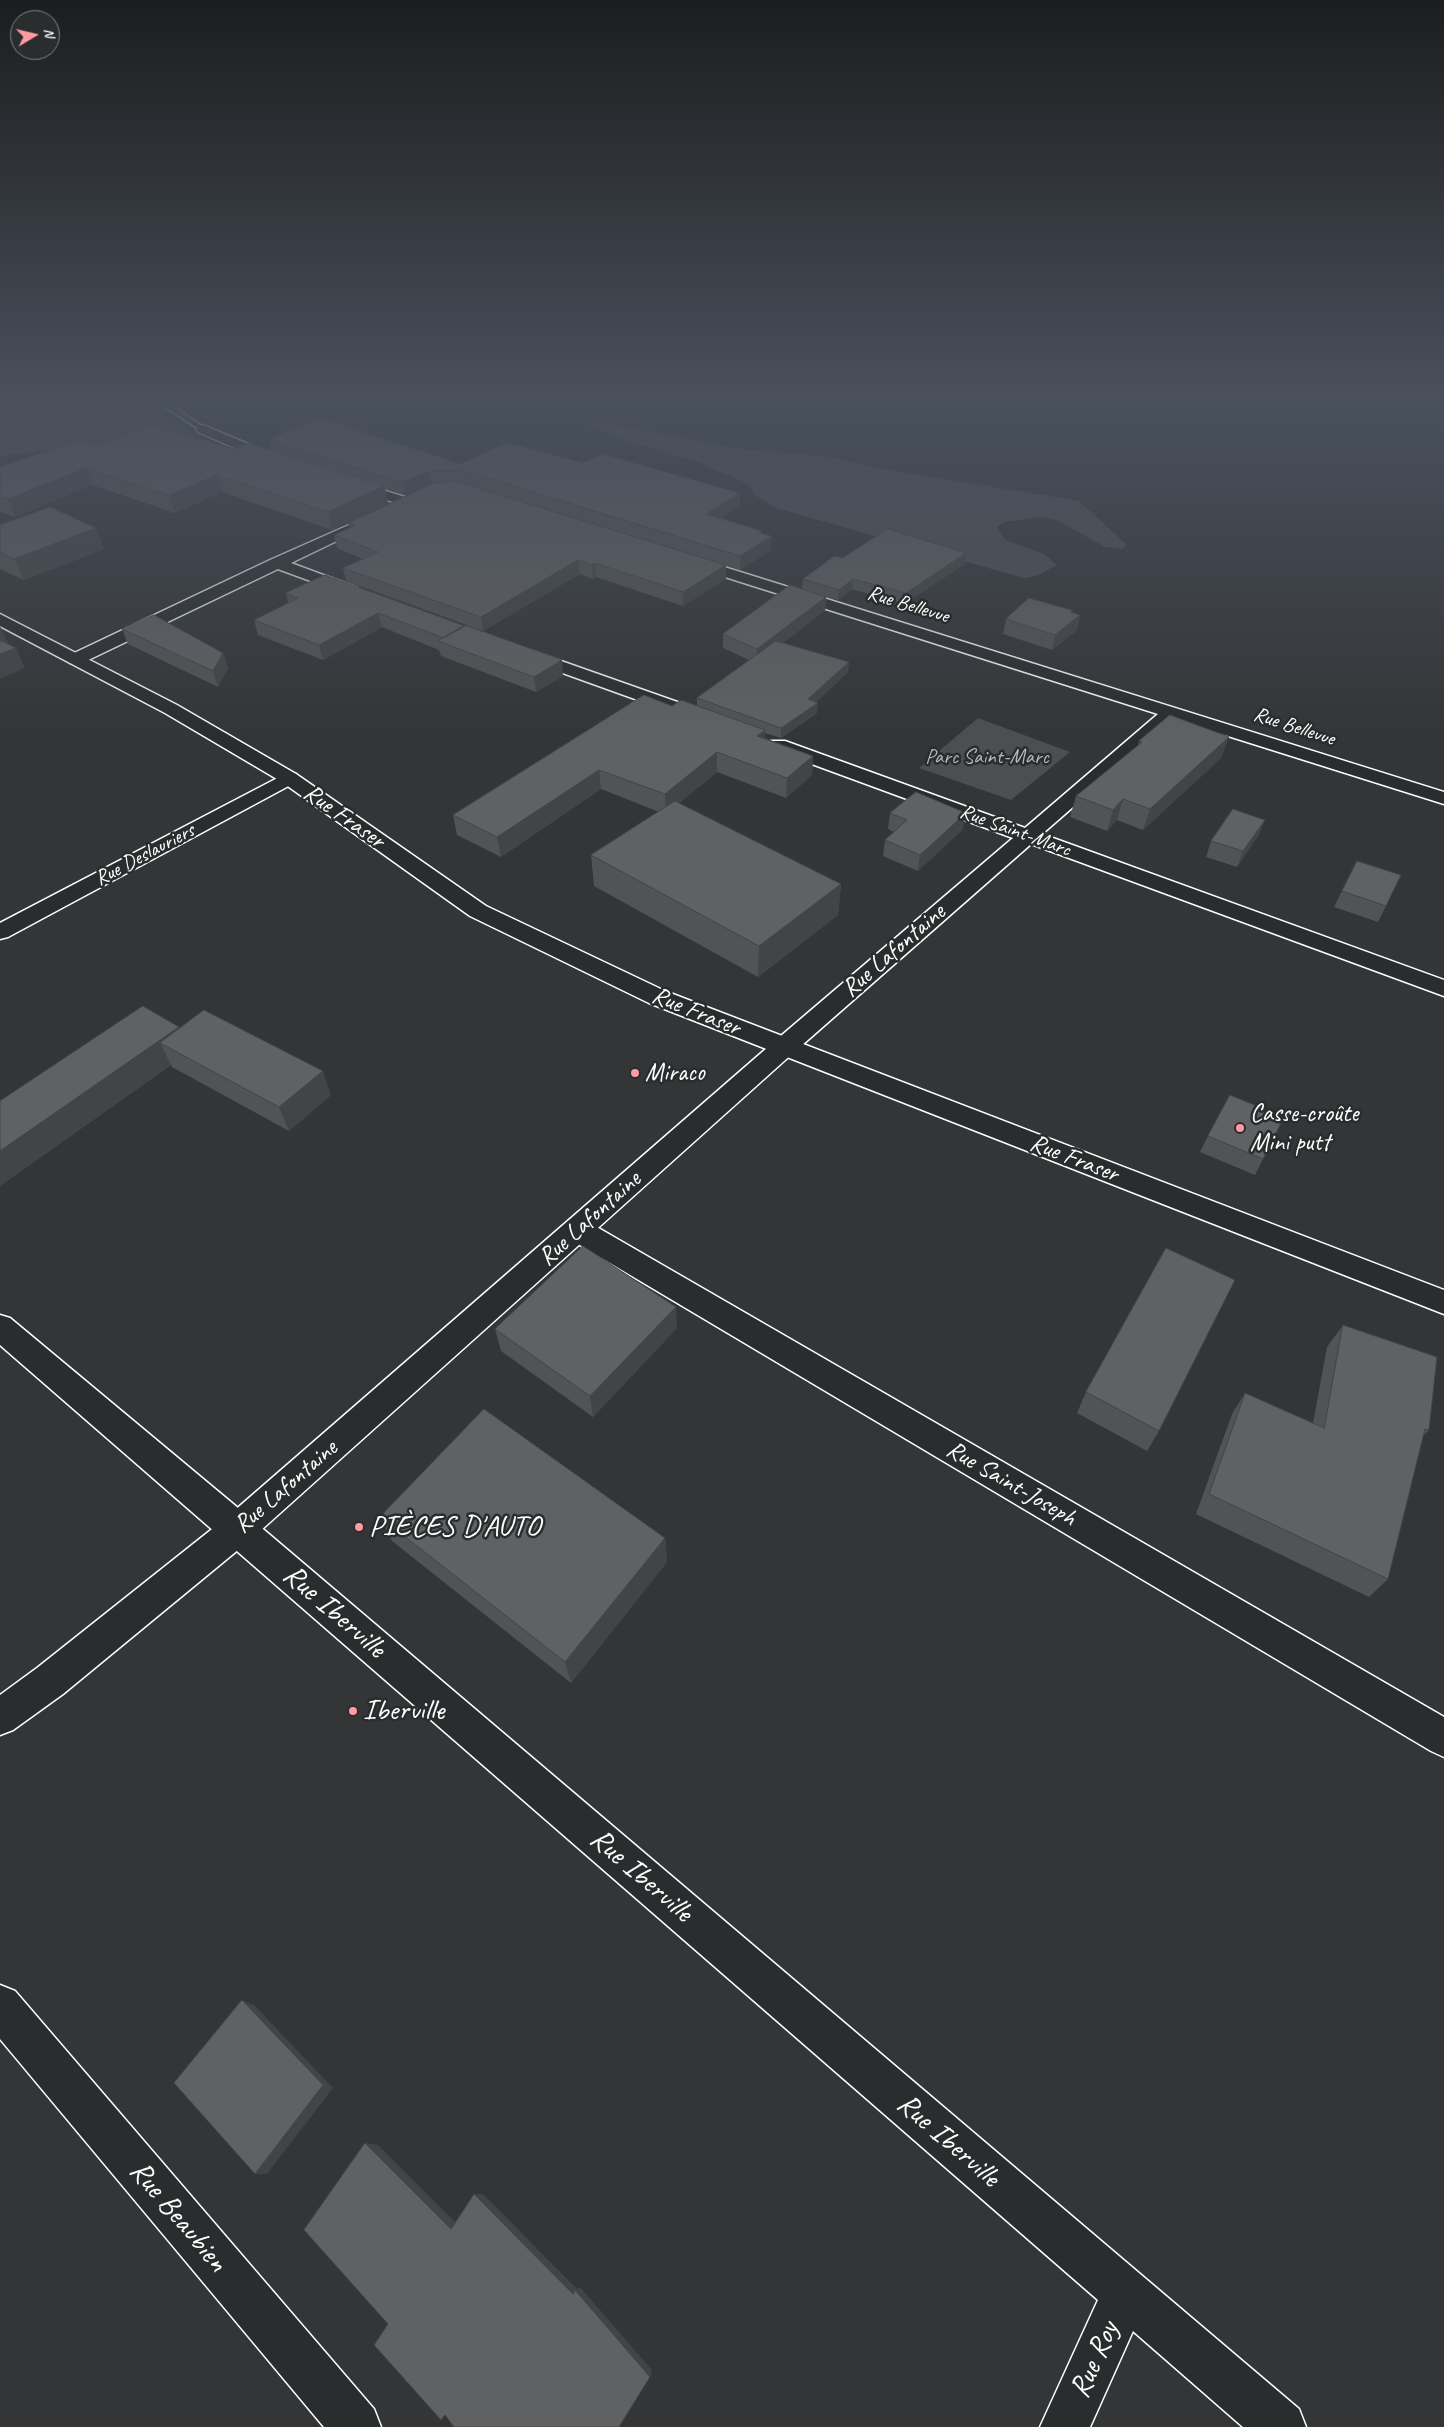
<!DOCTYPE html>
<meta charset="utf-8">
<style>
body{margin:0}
#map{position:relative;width:1444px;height:2427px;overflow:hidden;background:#333536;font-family:Caveat,sans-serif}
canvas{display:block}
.north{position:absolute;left:10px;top:10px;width:50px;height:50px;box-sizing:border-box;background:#2a2d2e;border:1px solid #7f8182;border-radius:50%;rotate:81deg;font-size:14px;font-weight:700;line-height:20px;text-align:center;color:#fff}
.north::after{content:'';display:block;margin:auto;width:18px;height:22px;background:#ff9aa2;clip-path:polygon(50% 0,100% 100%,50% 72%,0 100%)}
</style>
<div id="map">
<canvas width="1444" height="2427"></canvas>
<div class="north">N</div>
</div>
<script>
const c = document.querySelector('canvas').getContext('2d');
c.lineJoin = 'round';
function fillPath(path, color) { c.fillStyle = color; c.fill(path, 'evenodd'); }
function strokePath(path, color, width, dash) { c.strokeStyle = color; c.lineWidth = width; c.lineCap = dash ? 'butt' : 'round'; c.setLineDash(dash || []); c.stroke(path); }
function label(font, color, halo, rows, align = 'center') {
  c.font = font + ' Caveat,sans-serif'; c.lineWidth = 5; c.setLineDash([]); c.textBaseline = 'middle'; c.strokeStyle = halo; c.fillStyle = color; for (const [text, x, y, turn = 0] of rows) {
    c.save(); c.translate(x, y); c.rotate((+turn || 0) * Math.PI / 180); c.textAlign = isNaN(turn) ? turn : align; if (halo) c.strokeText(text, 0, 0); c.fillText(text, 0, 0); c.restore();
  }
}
fillPath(new Path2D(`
 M 0,405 L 144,405 L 197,435 L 0,456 Z
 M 583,419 L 742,449 L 829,457 L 872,467 L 1079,501 L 1126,544 L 1123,549 L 1105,547 L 1057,520 L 1040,517 L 1004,522 L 997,527 L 1005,540 L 1044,554 L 1057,565 L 1039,575 L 1024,578 L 776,508 L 755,495 L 748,484 L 698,462 L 611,436 L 596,429 Z
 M 978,718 L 1070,752 L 1011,800 L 919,768 Z`), '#4c4f50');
const lane = new Path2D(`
 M 162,405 L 170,405 L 206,429 L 201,430 Z`);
const street = new Path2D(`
 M 203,425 L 279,457 L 281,460 L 274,464 L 269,463 L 198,432 L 196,429 Z
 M 351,480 L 411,499 L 413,502 L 406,506 L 346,487 L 344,484 L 346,481 Z
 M 367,517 L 372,518 L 374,521 L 372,524 L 291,563 L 358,588 L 360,591 L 358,594 L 346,594 L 278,569 L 82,663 L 70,663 L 67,659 L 70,655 L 270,560 Z
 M 689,556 L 1444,792 L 1444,804 L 1174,719 L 1042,834 L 1444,980 L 1444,996 L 1031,844 L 793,1053 L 784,1055 L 775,1053 L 772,1047 L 775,1041 L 1013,838 L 771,749 L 769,745 L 771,741 L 785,741 L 1025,828 L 1158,714 L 684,564 L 681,561 Z
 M 527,649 L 683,704 L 686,708 L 683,712 L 671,712 L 521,658 L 518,654 L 521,650 Z
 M 289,772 L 296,774 L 299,778 L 296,782 L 8,937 L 0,939 L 0,923 Z
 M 578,1219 L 588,1222 L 1444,1717 L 1444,1757 L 1431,1751 L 568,1238 L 564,1230 L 568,1222 Z
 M 0,1315 L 10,1318 L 250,1518 L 1299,2409 L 1306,2427 L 1243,2427 L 1133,2331 L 1090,2427 L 1040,2427 L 1098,2300 L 0,1345 Z`);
const secondary = new Path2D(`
 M 784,1039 L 793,1041 L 796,1047 L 793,1053 L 250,1540 L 63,1694 L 13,1730 L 0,1735 L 0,1695 L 37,1668 L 226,1518 L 775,1041 Z
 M 0,1985 L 15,1991 L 374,2409 L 381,2427 L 324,2427 L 0,2039 Z`);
const primary = new Path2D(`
 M 0,614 L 177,705 L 296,774 L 486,906 L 665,991 L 1444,1290 L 1444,1314 L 649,1003 L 470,916 L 282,782 L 165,713 L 0,626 Z`);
strokePath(lane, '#fff', 4);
strokePath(street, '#fff', 3);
strokePath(secondary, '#fff', 3);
strokePath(primary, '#fff', 3);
fillPath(lane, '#2a2d2e');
fillPath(street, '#2a2d2e');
fillPath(secondary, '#2a2d2e');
fillPath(primary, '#2a2d2e');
fillPath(new Path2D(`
 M 268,440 L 461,464 L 583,463 L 740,493 L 740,506 L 721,518 L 762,531 L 762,534 L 771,550 L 740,570 L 462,483 L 726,565 L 726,579 L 683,606 L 596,577 L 593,579 L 580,574 L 483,631 L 346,581 L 343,568 L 363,559 L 337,548 L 334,535 L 350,528 L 348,523 L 427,486 L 405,495 L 385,489 L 388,503 L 332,530 L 222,492 L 175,513 L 92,485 L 15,517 L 0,512 L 0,467 L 94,446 L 271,450 Z
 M 0,525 L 104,549 L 24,580 L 0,569 Z
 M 842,558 L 965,564 L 904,604 L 852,589 L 838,600 L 826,597 L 825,610 L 783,643 L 849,662 L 848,672 L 816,702 L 817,713 L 781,738 L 765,733 L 765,738 L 813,756 L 812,775 L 786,798 L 717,772 L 679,803 L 841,884 L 838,915 L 758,977 L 594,886 L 591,855 L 659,812 L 601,789 L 501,857 L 457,835 L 453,815 L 672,706 L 697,705 L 697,698 L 749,660 L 723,648 L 723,634 L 802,589 L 803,579 Z
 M 325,575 L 563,676 L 536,692 L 441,656 L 439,650 L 382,627 L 323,660 L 258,635 L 254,620 L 288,603 L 286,593 Z
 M 1072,612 L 1080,615 L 1077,630 L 1052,650 L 1003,634 L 1006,619 Z
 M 122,629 L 223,653 L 228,668 L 218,687 L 128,644 Z
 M 1229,737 L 1221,758 L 1143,830 L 1117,820 L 1107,831 L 1070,817 L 1076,796 L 1138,746 L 1139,741 Z
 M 890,813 L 963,829 L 918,871 L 883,856 L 885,840 L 894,832 L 888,829 Z
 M 1265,820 L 1258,836 L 1237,867 L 1206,857 L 1211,841 Z
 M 1342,891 L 1386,906 L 1378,922 L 1334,907 Z
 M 179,1027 L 180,1029 L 331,1095 L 289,1131 L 172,1067 L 171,1065 L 0,1186 Z
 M 1284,1117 L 1255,1175 L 1200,1152 L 1208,1136 Z
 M 1343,1325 L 1429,1430 L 1423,1436 L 1388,1579 L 1369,1597 L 1196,1514 L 1232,1414 L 1245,1393 L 1313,1423 L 1327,1347 Z
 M 677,1328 L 593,1417 L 501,1351 L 495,1329 Z
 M 1086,1392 L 1159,1431 L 1147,1451 L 1077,1413 Z
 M 380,1517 L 665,1538 L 667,1562 L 571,1683 L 392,1541 Z`), '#525354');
fillPath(new Path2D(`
 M 86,468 L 92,485 L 15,517 L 8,499 Z
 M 430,471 L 432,484 L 405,495 L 402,482 Z
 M 217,475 L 222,492 L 175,513 L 169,495 Z
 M 384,486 L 388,503 L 332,530 L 328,512 Z
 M 740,493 L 740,506 L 706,527 L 706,514 Z
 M 96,528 L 104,549 L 24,580 L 14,559 Z
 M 762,531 L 762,542 L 772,536 L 771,550 L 740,570 L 740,556 L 759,533 Z
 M 966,553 L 965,564 L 904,604 L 906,593 Z
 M 578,560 L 580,574 L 483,631 L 481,617 Z
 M 595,563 L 596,577 L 593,579 L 592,565 Z
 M 726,565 L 726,579 L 683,606 L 683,592 Z
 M 853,579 L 852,589 L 838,600 L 839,590 Z
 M 826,597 L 825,610 L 757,663 L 757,649 Z
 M 1072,610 L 1069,624 L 1080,615 L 1077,630 L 1052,650 L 1055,635 Z
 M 378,613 L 382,627 L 323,660 L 319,645 Z
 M 0,626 L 9,645 L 0,649 Z
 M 16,648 L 25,668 L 0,679 L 0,654 Z
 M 223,653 L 228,668 L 218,687 L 213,671 Z
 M 562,660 L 563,676 L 536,692 L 534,677 Z
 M 849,662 L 848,672 L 808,709 L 808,699 Z
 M 818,703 L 817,713 L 781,738 L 781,728 Z
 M 765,730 L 765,749 L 757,736 Z
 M 1229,737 L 1221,758 L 1143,830 L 1150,809 Z
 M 717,752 L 717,772 L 666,814 L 665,794 Z
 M 813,756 L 812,775 L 786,798 L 787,778 Z
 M 599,770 L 601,789 L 501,857 L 497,837 Z
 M 1123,799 L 1117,820 L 1107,831 L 1113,810 Z
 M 966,813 L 963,829 L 918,871 L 920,855 Z
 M 1265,820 L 1258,836 L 1237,867 L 1243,851 Z
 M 841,884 L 838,915 L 758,977 L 759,946 Z
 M 179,1027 L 190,1051 L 160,1043 L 171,1065 L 0,1186 L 0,1151 Z
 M 323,1071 L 331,1095 L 289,1131 L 279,1107 Z
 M 676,1307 L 677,1328 L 593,1417 L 590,1396 Z
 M 665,1538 L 667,1562 L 571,1683 L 565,1662 Z
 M 242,2000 L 254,2005 L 333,2088 L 267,2174 L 255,2174 Z
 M 365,2143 L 378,2145 L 461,2228 L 451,2229 Z
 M 474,2194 L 483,2194 L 577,2289 L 580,2287 L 652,2370 L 650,2377 L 573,2294 Z`), '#424445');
const building = new Path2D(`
 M 320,418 L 461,464 L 507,442 L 583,463 L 603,454 L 740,493 L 706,514 L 762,531 L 759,533 L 772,536 L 740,556 L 462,470 L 430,471 L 402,482 L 268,440 Z
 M 152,425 L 235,449 L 249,443 L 384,486 L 328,512 L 217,475 L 169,495 L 86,468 L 8,499 L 0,497 L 0,467 L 76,441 L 94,446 Z
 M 455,481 L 726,565 L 683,592 L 595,563 L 592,565 L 578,560 L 481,617 L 343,568 L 378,552 L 334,535 L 356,525 L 348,523 L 434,483 Z
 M 50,507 L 96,528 L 14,559 L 0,552 L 0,525 Z
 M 888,529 L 966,553 L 906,593 L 853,579 L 839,590 L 803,579 L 834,556 L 842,558 Z
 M 325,575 L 465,626 L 444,638 L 378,613 L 319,645 L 254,620 L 298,598 L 286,593 Z
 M 790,585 L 826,597 L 757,649 L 723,634 Z
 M 1029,598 L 1072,610 L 1071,612 L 1080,615 L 1055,635 L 1006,619 Z
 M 154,615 L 223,653 L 213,671 L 122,629 Z
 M 465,625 L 562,660 L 534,677 L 438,641 Z
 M 0,640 L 16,648 L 0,654 Z
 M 776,641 L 849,662 L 808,699 L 818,703 L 781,728 L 697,698 Z
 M 644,695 L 672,706 L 681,700 L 765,730 L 757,736 L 813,756 L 787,778 L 717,752 L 665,794 L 599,770 L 497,837 L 453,815 Z
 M 1170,715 L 1229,737 L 1150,809 L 1123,799 L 1113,810 L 1076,796 L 1142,742 L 1139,741 Z
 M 916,792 L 966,813 L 920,855 L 885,840 L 907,820 L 890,813 Z
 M 675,801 L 841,884 L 759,946 L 591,855 Z
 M 1233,809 L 1265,820 L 1243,851 L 1211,841 Z
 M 1357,861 L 1401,875 L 1386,906 L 1342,891 Z
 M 143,1006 L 179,1027 L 0,1151 L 0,1101 Z
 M 204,1010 L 323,1071 L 279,1107 L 160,1043 Z
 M 1230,1095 L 1284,1117 L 1263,1159 L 1208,1136 Z
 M 583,1246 L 676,1307 L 590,1396 L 495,1329 Z
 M 1166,1248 L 1235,1280 L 1159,1431 L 1086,1392 Z
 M 1343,1325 L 1437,1357 L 1429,1430 L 1425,1429 L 1388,1579 L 1209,1494 L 1245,1393 L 1324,1428 Z
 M 484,1409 L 665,1538 L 565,1662 L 380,1517 Z
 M 242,2000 L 323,2085 L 255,2174 L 174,2083 Z
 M 365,2143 L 451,2229 L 474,2194 L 573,2294 L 575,2290 L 650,2377 L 619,2427 L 454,2427 L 445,2415 L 441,2420 L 374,2345 L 388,2324 L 304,2230 Z`);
fillPath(building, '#5f6162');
strokePath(building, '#424445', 1);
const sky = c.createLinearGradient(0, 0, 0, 745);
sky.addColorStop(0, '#1c1d1e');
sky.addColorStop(0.54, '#4a515d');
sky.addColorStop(1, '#4a515d00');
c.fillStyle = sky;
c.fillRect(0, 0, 1444, 745);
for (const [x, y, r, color] of [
 [635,1073,5,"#ff9aa2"],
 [1240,1128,5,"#ff9aa2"],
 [359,1527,5,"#ff9aa2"],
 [353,1711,5,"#ff9aa2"]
]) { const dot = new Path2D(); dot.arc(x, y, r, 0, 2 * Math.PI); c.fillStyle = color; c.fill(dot); strokePath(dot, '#2a2d2e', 2); }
label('21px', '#fff', '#2a2d2e', [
 ["Rue Bellevue",908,605,17],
 ["Rue Bellevue",1294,727,18],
 ["Rue Saint-Marc",1015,831,20],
 ["Rue Deslauriers",145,855,-28]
]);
label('21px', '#b7b9b9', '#2a2d2e', [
 ["Parc Saint-Marc",987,757]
]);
label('25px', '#fff', '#2a2d2e', [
 ["Rue Fraser",344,817,35],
 ["Rue Lafontaine",894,951,-41],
 ["Rue Fraser",696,1012,22],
 ["Rue Fraser",1074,1159,21],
 ["Rue Lafontaine",590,1219,-42],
 ["Rue Saint-Joseph",1011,1484,30],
 ["Rue Lafontaine",286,1487,-41]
]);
label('25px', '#fff', '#2a2d2e', [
 ["Miraco",645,1073],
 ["Casse-croûte",1250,1114],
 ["Mini putt",1250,1143]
], 'left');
label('30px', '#fff', '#2a2d2e', [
 ["PIÈCES D'AUTO",369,1527],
 ["Iberville",363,1711]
], 'left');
label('30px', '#fff', '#2a2d2e', [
 ["Rue Iberville",334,1612,41],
 ["Rue Iberville",641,1876,41],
 ["Rue Iberville",948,2141,41],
 ["Rue Beaubien",178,2217,50],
 ["Rue Roy",1095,2360,-66]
]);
</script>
